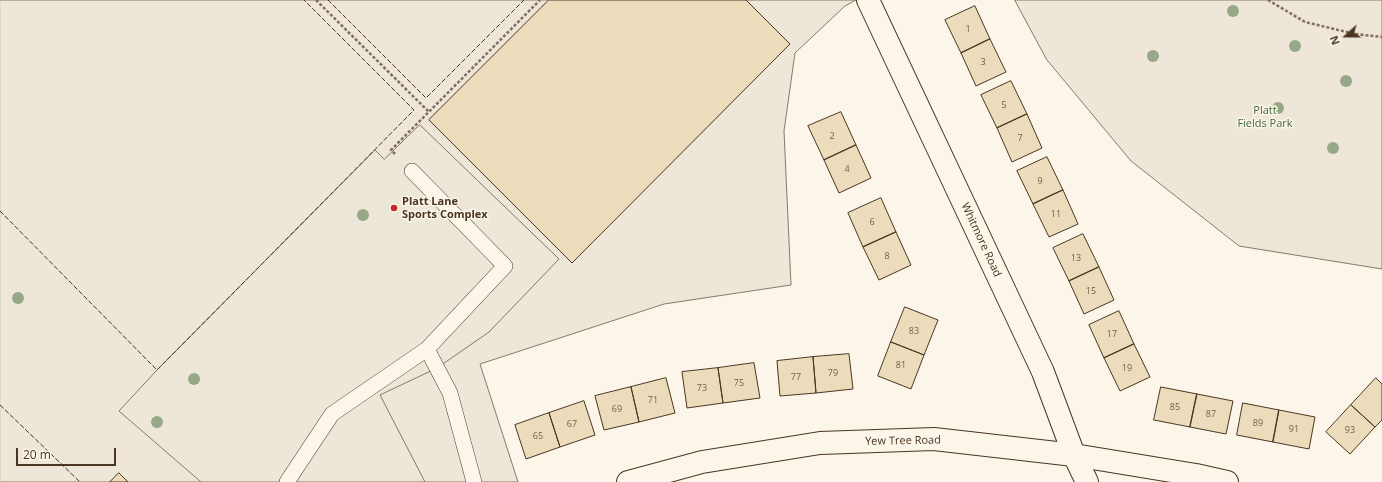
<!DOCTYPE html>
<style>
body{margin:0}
#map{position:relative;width:1382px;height:482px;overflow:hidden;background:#fbf6e9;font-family:"Open Sans",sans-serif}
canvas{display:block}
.north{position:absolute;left:1326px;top:16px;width:40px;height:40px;-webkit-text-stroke:3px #fbf6e9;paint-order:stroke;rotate:249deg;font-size:11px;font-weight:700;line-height:16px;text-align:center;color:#4a3520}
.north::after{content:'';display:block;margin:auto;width:14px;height:18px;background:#4a3520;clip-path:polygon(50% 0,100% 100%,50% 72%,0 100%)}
.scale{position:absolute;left:16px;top:448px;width:100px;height:18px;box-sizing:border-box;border:2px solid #4a3520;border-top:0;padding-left:5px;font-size:12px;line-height:14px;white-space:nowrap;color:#4a3520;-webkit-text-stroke:3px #fbf6e9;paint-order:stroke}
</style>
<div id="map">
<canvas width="1382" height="482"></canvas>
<div class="north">N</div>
<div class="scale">20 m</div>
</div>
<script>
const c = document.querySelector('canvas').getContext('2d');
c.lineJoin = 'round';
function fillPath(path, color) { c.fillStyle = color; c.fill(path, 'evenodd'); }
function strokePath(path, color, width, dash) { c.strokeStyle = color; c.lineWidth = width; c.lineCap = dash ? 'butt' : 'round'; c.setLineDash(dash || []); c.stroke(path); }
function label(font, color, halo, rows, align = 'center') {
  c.font = font + ' "Open Sans",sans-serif'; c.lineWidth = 3; c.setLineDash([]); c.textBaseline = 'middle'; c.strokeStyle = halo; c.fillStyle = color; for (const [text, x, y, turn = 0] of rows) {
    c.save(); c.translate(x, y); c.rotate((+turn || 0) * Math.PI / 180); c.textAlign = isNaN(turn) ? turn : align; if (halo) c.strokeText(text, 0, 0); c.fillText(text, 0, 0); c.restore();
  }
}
const green = new Path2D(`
 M 0,0 L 856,0 L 845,6 L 795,53 L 784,131 L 791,285 L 664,304 L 480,364 L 518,482 L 0,482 Z
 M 1015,0 L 1382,0 L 1382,269 L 1239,246 L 1131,161 L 1047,60 Z`);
fillPath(green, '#ede6d9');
strokePath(green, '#887966', 1);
const parking = new Path2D(`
 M 420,125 L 559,259 L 489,332 L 437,368 L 380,395 L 425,482 L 201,482 L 119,411 L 157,370 L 375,150 L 384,159 Z`);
fillPath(parking, '#ede7d9');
strokePath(parking, '#887966', 1);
const building = new Path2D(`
 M 549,0 L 746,0 L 790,44 L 572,263 L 429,120 Z
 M 975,6 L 990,39 L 961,53 L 945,20 Z
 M 990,39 L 1006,72 L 976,86 L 961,53 Z
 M 1011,81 L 1027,114 L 997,128 L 981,95 Z
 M 841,112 L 856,145 L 824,160 L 808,126 Z
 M 1027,114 L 1042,148 L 1012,162 L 997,128 Z
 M 856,145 L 871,178 L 839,193 L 824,160 Z
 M 1047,157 L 1063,190 L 1033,204 L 1017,171 Z
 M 1063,190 L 1078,224 L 1049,237 L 1033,204 Z
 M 881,198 L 896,232 L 863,247 L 848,213 Z
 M 896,232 L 911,265 L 879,280 L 863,247 Z
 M 1083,234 L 1099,267 L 1069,281 L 1053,248 Z
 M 1099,267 L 1114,300 L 1084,314 L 1069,281 Z
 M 905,307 L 938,320 L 924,355 L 891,342 Z
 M 1119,311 L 1134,344 L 1104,358 L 1089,325 Z
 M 891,342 L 924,355 L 911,389 L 878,376 Z
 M 1134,344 L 1150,377 L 1120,391 L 1104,358 Z
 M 849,354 L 853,389 L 816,393 L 813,357 Z
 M 813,357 L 816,393 L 780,396 L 777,361 Z
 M 754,363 L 760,398 L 723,403 L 718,368 Z
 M 718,368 L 723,403 L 687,408 L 682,372 Z
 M 666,378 L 675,413 L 639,422 L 631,387 Z
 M 1376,378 L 1382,384 L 1382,420 L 1375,427 L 1351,405 Z
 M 631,387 L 639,422 L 604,430 L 595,396 Z
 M 1161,387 L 1197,394 L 1190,427 L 1154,420 Z
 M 1197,394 L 1233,401 L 1226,434 L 1190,427 Z
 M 584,401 L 595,435 L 560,447 L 549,413 Z
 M 1243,403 L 1279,410 L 1273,442 L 1237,435 Z
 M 1351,405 L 1375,427 L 1350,454 L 1326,432 Z
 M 1279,410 L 1315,417 L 1309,449 L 1273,442 Z
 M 549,413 L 560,447 L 526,459 L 515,425 Z
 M 119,473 L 128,482 L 110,482 Z`);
fillPath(building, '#ecdcbc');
strokePath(building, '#4a3520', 1);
const service = new Path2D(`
 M 427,349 L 450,393 L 474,482
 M 287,482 L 332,414 L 427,349 L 505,266 L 412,171`);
const minor = new Path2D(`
 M 868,0 L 1043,372 L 1074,455 L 1087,482`);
const tertiary = new Path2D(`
 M 628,482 L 702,462 L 820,443 L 934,439 L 1074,455 L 1196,475 L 1227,482`);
strokePath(service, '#4a3520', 16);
strokePath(minor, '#4a3520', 24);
strokePath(tertiary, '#4a3520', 24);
strokePath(new Path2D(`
 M 316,0 L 429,112
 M 1268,0 L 1305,22 L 1355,34 L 1382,37
 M 395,154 L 391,150 L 540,0`), '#7f6f5c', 2.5, [3, 2]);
strokePath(service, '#fbf6e9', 15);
strokePath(minor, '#fbf6e9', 22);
strokePath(tertiary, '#fbf6e9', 22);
strokePath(new Path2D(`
 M 328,0 L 426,98 L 524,0
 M 0,211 L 157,370 L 414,110 L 304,0
 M 0,405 L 80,482`), '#4a3520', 1, [5, 2]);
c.fillStyle = '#96a887';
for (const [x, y] of [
 [1233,11],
 [1295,46],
 [1153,56],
 [1346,81],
 [1278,108],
 [1333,148],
 [363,215],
 [18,298],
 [194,379],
 [157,422]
]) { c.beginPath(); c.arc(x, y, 6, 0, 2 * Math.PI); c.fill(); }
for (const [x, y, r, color] of [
 [394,208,4,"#c62828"]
]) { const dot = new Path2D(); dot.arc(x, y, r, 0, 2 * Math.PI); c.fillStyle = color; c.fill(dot); strokePath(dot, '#fbf6e9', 1.5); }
label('9px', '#725f47', null, [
 ["1",968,29],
 ["3",983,62],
 ["5",1004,105],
 ["2",832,136],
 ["7",1020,138],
 ["4",847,169],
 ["9",1040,181],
 ["11",1056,214],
 ["6",872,222],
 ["8",887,256],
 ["13",1076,258],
 ["15",1091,291],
 ["83",914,331],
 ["17",1112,334],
 ["81",901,365],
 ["19",1127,368],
 ["79",833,373],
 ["77",796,377],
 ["75",739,383],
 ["73",702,388],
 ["71",653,400],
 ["85",1175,407],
 ["69",617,409],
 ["87",1211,414],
 ["89",1258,423],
 ["67",572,424],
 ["91",1294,429],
 ["93",1350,430],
 ["65",538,436]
]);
label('11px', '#436837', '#fbf6e9', [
 ["Platt",1265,111],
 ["Fields Park",1265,124]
]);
label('bold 11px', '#4a3520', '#fbf6e9', [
 ["Platt Lane",402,202],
 ["Sports Complex",402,215]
], 'left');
label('11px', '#4a3520', '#fbf6e9', [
 ["Whitmore Road",981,240,65],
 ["Yew Tree Road",903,441,-1]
]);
</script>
